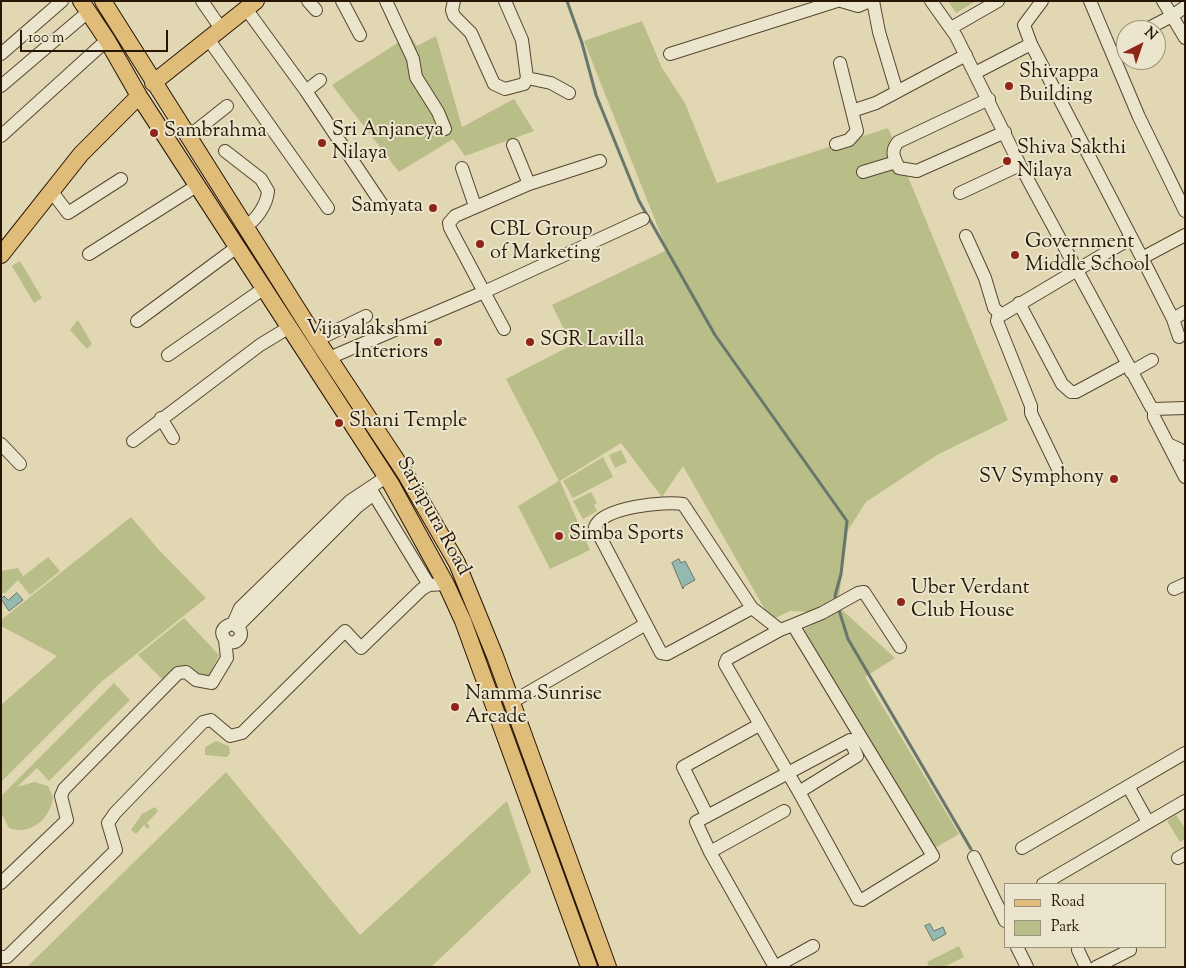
<!DOCTYPE html>
<style>
body{margin:0}
#map{position:relative;width:1186px;height:968px;overflow:hidden;background:#e1d7b2;font-family:"Sorts Mill Goudy",serif}
canvas{display:block}
.frame{position:absolute;inset:0;border:2px solid #271505;pointer-events:none}
.legend{position:absolute;left:1004px;top:883px;width:162px;height:65px;box-sizing:border-box;background:#ece5cd;border:1px solid #9d927d;margin:0;padding:6px 9px;list-style:none;font-size:15px;color:#271505}
.legend li{display:flex;align-items:center;gap:10px;height:25px}
.legend b{width:25px;border:1px solid #9d927d}
.north{position:absolute;left:1116px;top:20px;width:50px;height:50px;box-sizing:border-box;background:#ece5cd;border:1px solid #9d927d;border-radius:50%;rotate:41deg;font-size:14px;font-weight:700;line-height:20px;text-align:center;color:#271505}
.north::after{content:'';display:block;margin:auto;width:18px;height:22px;background:#8f2418;clip-path:polygon(50% 0,100% 100%,50% 72%,0 100%)}
.scale{position:absolute;left:20px;top:30px;width:148px;height:22px;box-sizing:border-box;border:2px solid #271505;border-top:0;padding-left:6px;font-size:15px;line-height:18px;white-space:nowrap;color:#271505;-webkit-text-stroke:4px #ece5cd;paint-order:stroke}
</style>
<div id="map">
<canvas width="1186" height="968"></canvas>
<div class="frame"></div>
<ul class="legend">
<li><b style="height:6px;background:#e0bc79"></b>Road</li>
<li><b style="height:14px;background:#b9bd88"></b>Park</li>
</ul>
<div class="north">N</div>
<div class="scale">100 m</div>
</div>
<script>
const c = document.querySelector('canvas').getContext('2d');
c.lineJoin = 'round';
function fillPath(path, color) { c.fillStyle = color; c.fill(path, 'evenodd'); }
function strokePath(path, color, width, dash) { c.strokeStyle = color; c.lineWidth = width; c.lineCap = dash ? 'butt' : 'round'; c.setLineDash(dash || []); c.stroke(path); }
function label(font, color, halo, rows, align = 'center') {
  c.font = font + ' "Sorts Mill Goudy",serif'; c.lineWidth = 4; c.setLineDash([]); c.textBaseline = 'middle'; c.strokeStyle = halo; c.fillStyle = color; for (const [text, x, y, turn = 0] of rows) {
    c.save(); c.translate(x, y); c.rotate((+turn || 0) * Math.PI / 180); c.textAlign = isNaN(turn) ? turn : align; if (halo) c.strokeText(text, 0, 0); c.fillText(text, 0, 0); c.restore();
  }
}
fillPath(new Path2D(`
 M 948,1 L 976,1 L 956,13 Z
 M 642,21 L 662,68 L 685,103 L 717,183 L 888,128 L 1008,420 L 937,455 L 866,502 L 848,530 L 839,596 L 810,612 L 790,611 L 771,620 L 683,466 L 662,497 L 621,443 L 560,481 L 590,550 L 550,569 L 518,506 L 559,481 L 506,379 L 572,345 L 552,305 L 667,250 L 584,41 Z
 M 410,35 L 417,46 L 436,36 L 462,127 L 514,99 L 534,131 L 465,156 L 453,139 L 399,172 L 332,85 Z
 M 20,261 L 42,298 L 34,303 L 12,266 Z
 M 78,320 L 92,344 L 87,349 L 70,330 Z
 M 621,450 L 627,462 L 615,468 L 609,455 Z
 M 603,457 L 613,477 L 573,498 L 563,481 Z
 M 591,492 L 597,503 L 594,505 L 597,511 L 583,519 L 573,501 Z
 M 131,517 L 158,549 L 206,598 L 100,683 L 1,782 L 1,705 L 57,656 L 1,626 L 1,620 Z
 M 48,557 L 60,571 L 30,595 L 18,580 L 5,593 L 1,593 L 1,571 L 18,568 L 23,576 L 21,578 Z
 M 841,609 L 895,658 L 865,677 L 959,834 L 933,849 L 804,629 Z
 M 184,618 L 219,655 L 210,674 L 206,676 L 198,674 L 189,667 L 178,667 L 163,680 L 138,655 Z
 M 114,683 L 130,700 L 49,781 L 37,768 L 17,787 L 34,782 L 48,786 L 53,797 C 51,818 31,836 9,828 L 3,816 L 1,817 L 1,796 Z
 M 216,741 L 229,746 L 230,753 L 227,757 L 205,755 L 205,747 Z
 M 226,772 L 360,935 L 507,801 L 531,872 L 431,967 L 27,967 Z
 M 155,807 L 158,811 L 147,823 L 150,826 L 147,829 L 144,825 L 136,834 L 131,830 L 142,814 Z
 M 1176,815 L 1185,828 L 1185,839 L 1180,842 L 1167,821 Z
 M 959,946 L 964,957 L 944,967 L 929,967 L 927,962 Z`), '#b9bd88');
const water = new Path2D(`
 M 679,559 L 681,563 L 685,561 L 695,580 L 684,586 L 683,589 L 672,563 Z
 M 17,593 L 23,600 L 9,611 L 1,599 L 4,596 L 8,600 Z
 M 930,924 L 934,931 L 943,927 L 946,934 L 933,941 L 925,926 Z`);
fillPath(water, '#94b9b0');
strokePath(water, '#68776c', 1);
strokePath(new Path2D(`
 M 567,1 L 582,43 L 596,95 L 639,201 L 715,335 L 847,521 L 841,574 L 835,596 L 836,601
 M 838,607 L 848,639 L 971,849`), '#68776c', 3);
const minor = new Path2D(`
 M 202,1 L 222,30
 M 308,1 L 316,10
 M 342,1 L 360,35
 M 386,1 L 413,59 L 416,77 L 438,112 L 445,129
 M 454,1 L 452,10 L 454,16 L 471,33 L 494,84 L 505,89 L 524,84 L 527,78 L 522,40 L 505,1
 M 841,1 L 858,6 L 870,1
 M 873,1 L 879,32 L 897,92
 M 931,1 L 956,36 L 1020,165 L 1151,407 L 1154,409 L 1154,417 L 1185,477
 M 1042,1 L 1024,25 L 1031,44 L 1142,258 L 1173,319 L 1179,337
 M 1090,1 L 1139,117 L 1185,211
 M 1163,1 L 1172,16 L 1185,7
 M 247,10 L 306,91 L 383,206
 M 951,28 L 998,1
 M 1145,30 L 1172,16 L 1185,38
 M 209,40 L 328,208
 M 1,54 L 62,1
 M 670,54 L 837,1
 M 975,73 L 1031,44
 M 527,78 L 551,83 L 569,93
 M 1,86 L 88,12
 M 306,91 L 320,80
 M 989,99 L 898,142 C 890,152 894,157 899,168 L 917,171 L 1005,132
 M 852,111 L 876,103 L 966,55
 M 1,136 L 107,40
 M 188,137 L 227,106
 M 836,144 L 849,140 L 857,131 L 840,63
 M 513,145 L 529,184
 M 225,151 L 261,179 L 268,191 C 267,205 256,220 245,227
 M 462,168 L 475,206
 M 863,172 L 896,162
 M 52,192 L 68,213 L 121,179
 M 960,193 L 1020,165
 M 966,236 L 985,278 L 994,308 L 1000,314
 M 89,254 L 198,185
 M 1142,258 L 1185,235
 M 1019,303 L 1062,384 L 1071,392 L 1076,392 L 1128,364
 M 1173,319 L 1185,312
 M 137,321 L 237,247
 M 504,329 L 484,292 L 643,219
 M 317,340 L 366,316
 M 168,355 L 263,289
 M 329,358 L 484,292 L 450,228 L 449,223 L 455,216 L 529,184 L 600,161
 M 1131,372 L 1152,360
 M 1154,409 L 1185,408
 M 161,418 L 173,438
 M 133,441 L 260,345 L 288,328
 M 1,444 L 20,464
 M 1168,444 L 1179,449 L 1185,454
 M 1059,471 L 1031,413 L 1031,406 L 997,321 L 998,317 L 1131,238
 M 370,488 L 429,585
 M 1174,589 L 1185,584
 M 752,608 L 667,654 L 661,653 L 595,527 C 602,507 665,501 683,504 L 752,608 L 780,630 L 793,625 L 933,856 L 862,900 L 858,899 L 799,792 L 725,664 L 727,659 L 780,630
 M 233,624 C 252,633 232,651 224,638 C 219,630 226,625 233,624 L 240,608 L 350,501 L 386,477
 M 793,625 L 822,613 L 858,593 L 864,592 L 900,647
 M 238,626 L 357,507 L 370,497
 M 512,702 L 646,624
 M 1128,786 L 1148,822
 M 707,815 L 683,767 L 759,725
 M 1022,848 L 1185,753
 M 710,852 L 784,811
 M 974,857 L 1005,921
 M 1178,858 L 1185,854
 M 1,883 L 67,820 L 61,796 L 64,789 L 178,673 L 186,672 L 196,680 L 212,683 L 227,658 L 225,640
 M 1043,884 L 1185,801
 M 1017,947 L 1027,967
 M 1078,950 L 1086,967
 M 1,957 L 7,957 L 116,850 L 108,823 L 115,813 L 203,722 L 211,720 L 230,736 L 242,733 L 345,631 L 361,648 L 422,589 L 429,585 L 446,584
 M 775,967 L 710,852 L 696,822 L 850,740 L 857,756 L 799,792
 M 775,967 L 813,946
 M 1096,967 L 1130,950`);
const major = new Path2D(`
 M 81,1 L 107,40 L 139,96 L 391,484 L 446,584 L 463,621 L 589,967
 M 103,1 L 317,340 L 405,473 L 457,563 L 495,656 L 608,967
 M 153,83 L 256,1
 M 1,255 L 81,154 L 139,96`);
strokePath(minor, '#564630', 14);
strokePath(major, '#271505', 18);
strokePath(minor, '#ece5cd', 12);
strokePath(major, '#e0bc79', 16);
for (const [x, y, r, color] of [
 [1009,86,5,"#8f2418"],
 [154,133,5,"#8f2418"],
 [322,143,5,"#8f2418"],
 [1007,161,5,"#8f2418"],
 [433,208,5,"#8f2418"],
 [480,244,5,"#8f2418"],
 [1015,255,5,"#8f2418"],
 [438,342,5,"#8f2418"],
 [530,342,5,"#8f2418"],
 [339,423,5,"#8f2418"],
 [1114,479,5,"#8f2418"],
 [559,536,5,"#8f2418"],
 [901,602,5,"#8f2418"],
 [455,707,5,"#8f2418"]
]) { const dot = new Path2D(); dot.arc(x, y, r, 0, 2 * Math.PI); c.fillStyle = color; c.fill(dot); strokePath(dot, '#ece5cd', 2); }
label('20px', '#271505', '#ece5cd', [
 ["Shivappa",1019,74],
 ["Building",1019,97],
 ["Sri Anjaneya",332,132],
 ["Nilaya",332,155],
 ["Sambrahma",164,133],
 ["Shiva Sakthi",1017,150],
 ["Nilaya",1017,173],
 ["Samyata",423,208,"right"],
 ["CBL Group",490,232],
 ["of Marketing",490,255],
 ["Government",1025,244],
 ["Middle School",1025,267],
 ["Vijayalakshmi",428,331,"right"],
 ["Interiors",428,354,"right"],
 ["SGR Lavilla",540,342],
 ["Shani Temple",349,423],
 ["SV Symphony",1104,479,"right"],
 ["Simba Sports",569,536],
 ["Uber Verdant",911,590],
 ["Club House",911,613],
 ["Namma Sunrise",465,696],
 ["Arcade",465,719]
], 'left');
label('20px', '#271505', '#ece5cd', [
 ["Sarjapura Road",432,517,61]
]);
</script>
